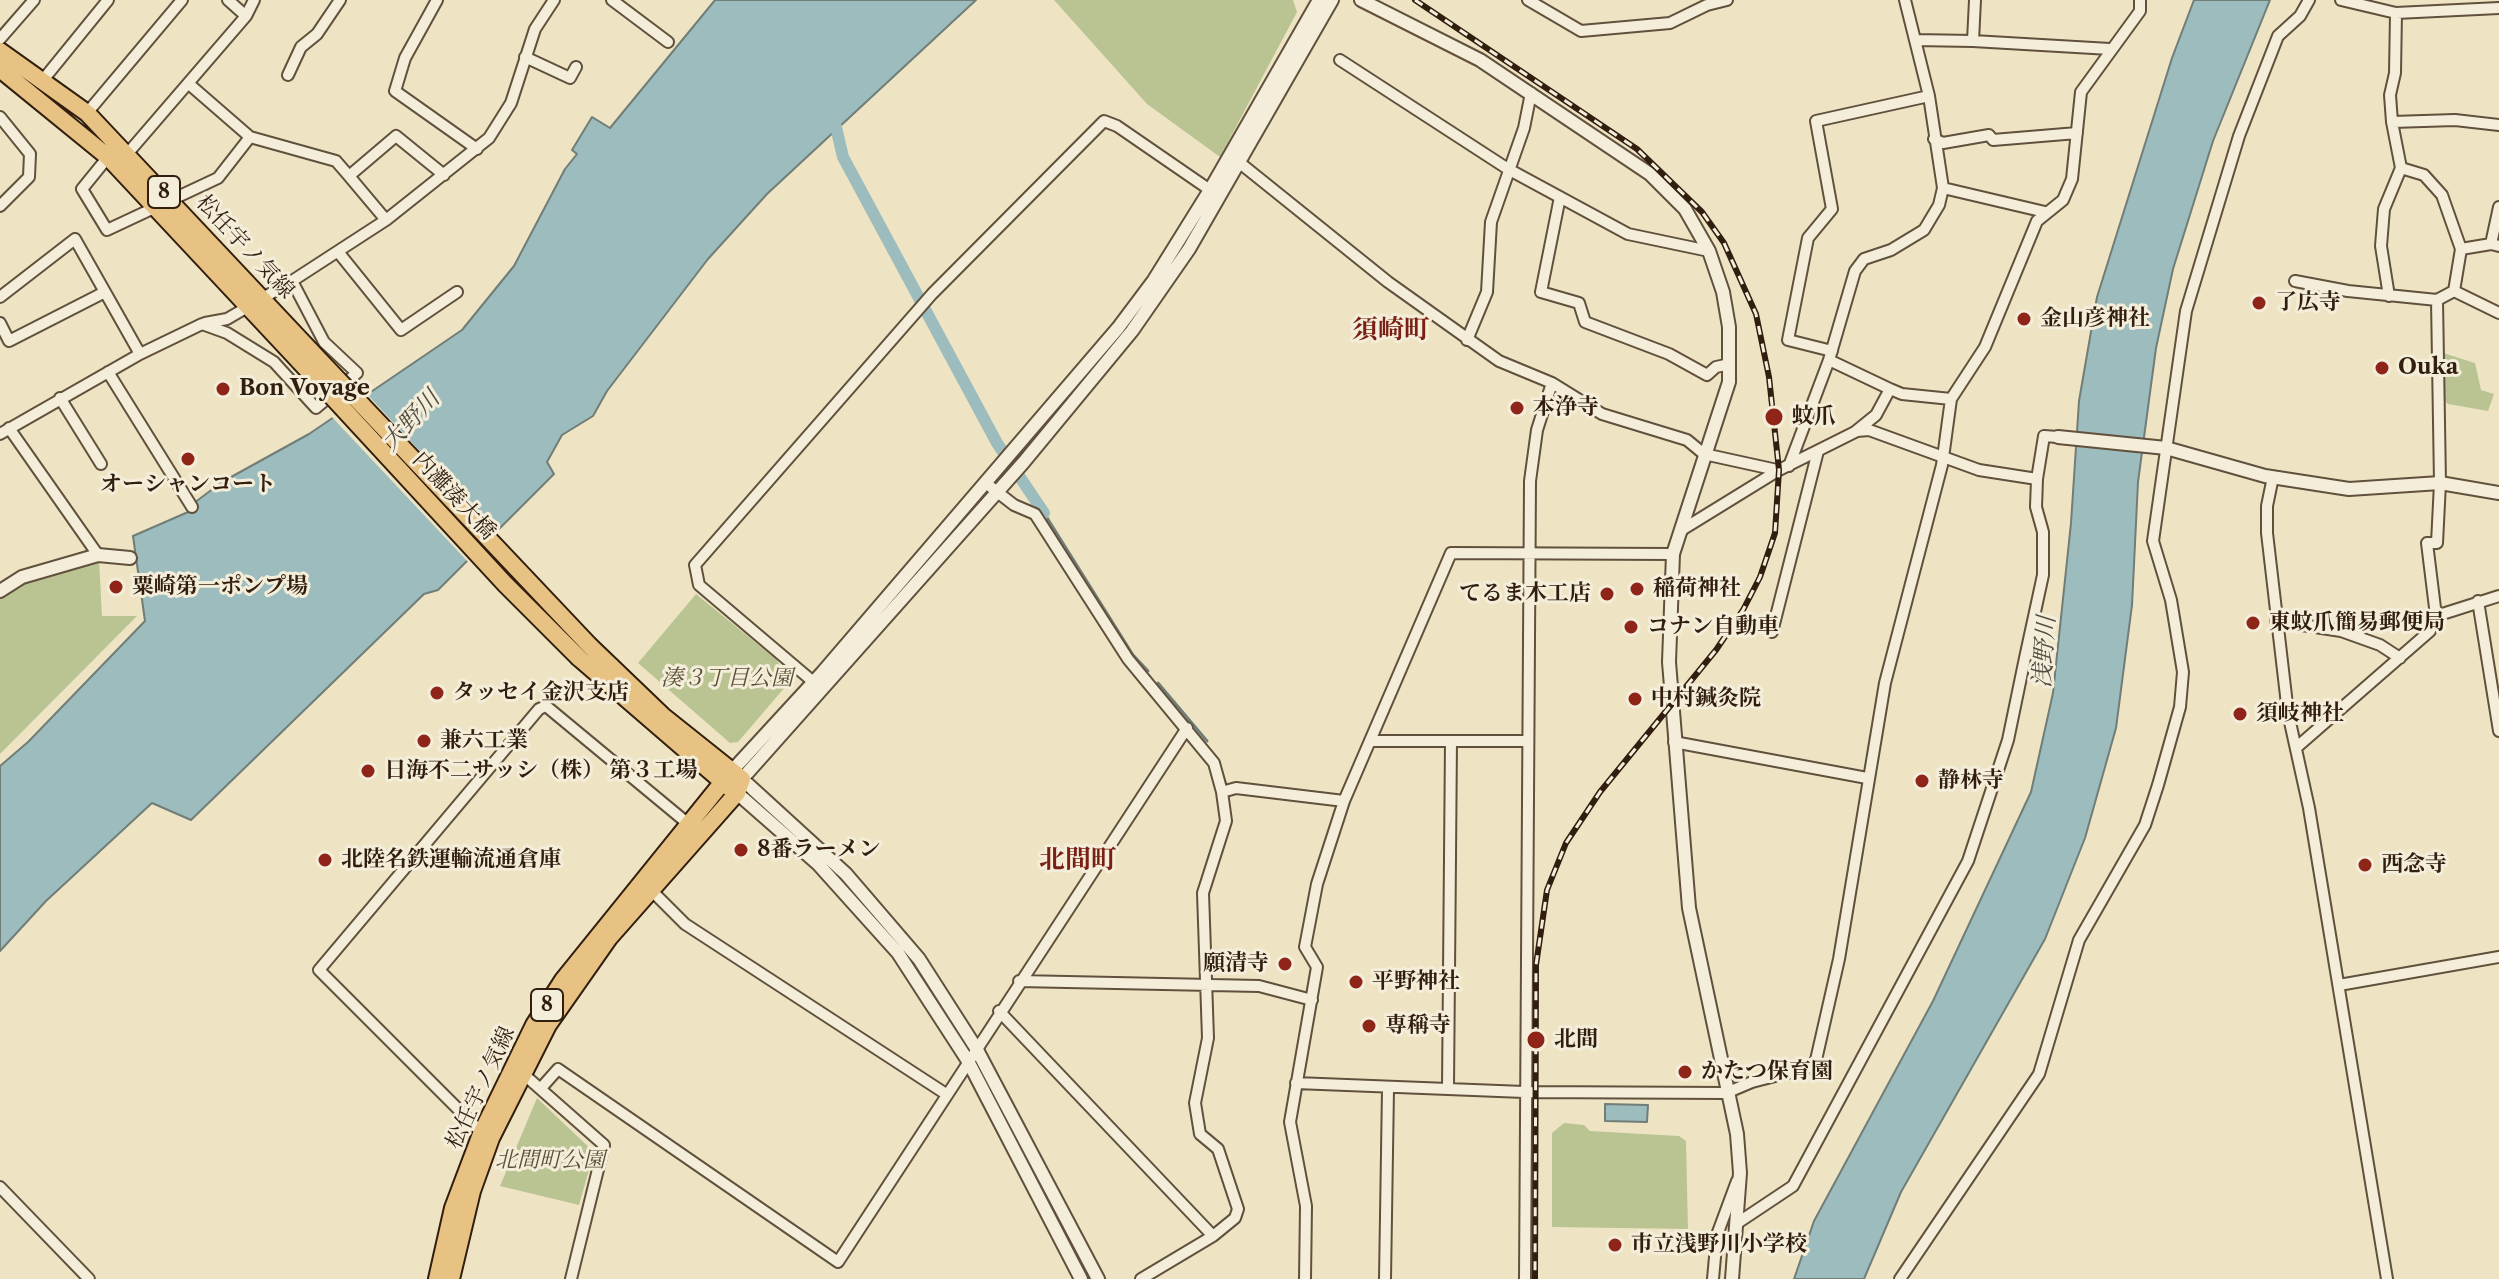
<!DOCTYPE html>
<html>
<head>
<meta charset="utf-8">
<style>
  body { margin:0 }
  canvas { display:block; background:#eee4c4 }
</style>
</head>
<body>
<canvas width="2499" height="1279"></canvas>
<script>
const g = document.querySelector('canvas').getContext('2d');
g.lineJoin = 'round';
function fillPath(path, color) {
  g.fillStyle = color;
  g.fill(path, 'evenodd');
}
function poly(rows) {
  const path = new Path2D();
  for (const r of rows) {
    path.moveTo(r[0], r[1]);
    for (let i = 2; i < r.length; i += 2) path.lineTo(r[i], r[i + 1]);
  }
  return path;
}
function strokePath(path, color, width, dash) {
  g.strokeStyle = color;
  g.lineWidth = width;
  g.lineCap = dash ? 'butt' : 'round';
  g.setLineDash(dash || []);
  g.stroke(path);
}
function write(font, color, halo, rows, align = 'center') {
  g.font = font + ' "Libre Caslon Text","Noto Serif JP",serif';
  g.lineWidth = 6;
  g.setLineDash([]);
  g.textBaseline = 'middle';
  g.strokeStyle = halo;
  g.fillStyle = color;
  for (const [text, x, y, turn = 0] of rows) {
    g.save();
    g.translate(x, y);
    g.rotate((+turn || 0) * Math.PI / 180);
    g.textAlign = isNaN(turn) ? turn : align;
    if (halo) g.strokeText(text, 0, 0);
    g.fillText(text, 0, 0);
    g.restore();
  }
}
fillPath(poly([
  [1054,0,1293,0,1297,12,1220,157,1147,104],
  [2440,352,2475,363,2481,390,2494,394,2488,411,2448,404,2442,399],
  [99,559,102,616,137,616,0,754,0,596,18,581],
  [696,594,776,659,785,673,786,686,738,742,730,743,638,663],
  [537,1098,594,1152,579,1205,500,1186],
  [1564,1123,1584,1125,1590,1131,1679,1136,1686,1141,1688,1229,1552,1227,1552,1133]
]), '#bac493');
const water = poly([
  [715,0,976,0,767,194,708,259,607,391,593,416,562,435,547,462,554,474,438,590,424,594,191,820,152,803,46,901,0,951,0,766,28,742,145,621,133,536,195,509,194,503,222,482,309,434,462,330,514,266,565,169,577,154,572,150,592,117,610,128,715,0],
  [2194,0,2270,0,2213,141,2173,269,2156,348,2138,482,2132,605,2116,728,2085,838,2045,939,1901,1192,1864,1279,1794,1279,1814,1221,1933,1001,2031,792,2053,693,2071,523,2079,401,2097,297,2172,58,2194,0],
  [1605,1104,1648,1105,1647,1122,1605,1121,1605,1104]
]);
fillPath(water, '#9cbcbd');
strokePath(water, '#717d77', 2);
fillPath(poly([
  [365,392,498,535,469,563,330,415]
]), '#eee4c4');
strokePath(poly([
  [1044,513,1133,655,1148,671],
  [1158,683,1207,741],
  [1222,773,1227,788]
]), '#717d77', 3);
strokePath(poly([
  [836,127,843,157,997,443,1044,513]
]), '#9cbcbd', 12);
const minor = poly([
  [228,0,246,16,128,153,108,157,82,189,107,230,218,178,250,137],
  [437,0,405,58,395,91,477,149],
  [612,0,668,42],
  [1528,0,1581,31,1670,23,1707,5,1727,0],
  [2341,0,2396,13,2499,8],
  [2396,13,2395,73,2390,95,2392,122,2455,120,2499,125],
  [246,16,254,0],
  [0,39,34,0],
  [1915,40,1973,41,1975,0],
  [1973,41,2110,49],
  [525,57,570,78,576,67],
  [1340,60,1508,169,1628,234,1709,251],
  [288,75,301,47,317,34,340,0],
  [43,80,108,0],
  [189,84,250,137,336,161,349,176,396,136,444,175],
  [87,113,182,0],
  [0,117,30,154,29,177,0,206],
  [2392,122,2401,168,2424,175,2442,195,2461,249,2454,291],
  [1934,139,1943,143,1989,135,1993,140,2077,133],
  [1235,159,1388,282,1499,361,1552,383,1602,414,1687,440,1704,454,1777,470],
  [349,176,386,220],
  [1943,188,2045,212],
  [1560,197,1541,292,1579,303,1585,322,1669,354,1707,375,1716,367,1730,364],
  [2491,244,2499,207],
  [2461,249,2491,244,2499,246],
  [339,253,401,330,457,292],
  [2295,281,2348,291,2437,300,2454,291],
  [2454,291,2499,313],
  [2389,296,2381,246,2384,209,2401,168],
  [0,297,75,239,105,292],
  [0,323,9,341,105,292,140,354],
  [205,323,227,319,292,281],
  [1467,340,1487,292,1491,222,1524,128,1531,93],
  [1832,351,1788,340,1808,238,1832,209,1816,121,1929,96],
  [108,372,192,507],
  [1890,389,1902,394,1951,399],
  [60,398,101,464],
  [9,428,98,555],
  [1857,431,1869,430,1979,470,2037,479],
  [0,434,140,354,202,324,227,333,274,362,316,408,357,373,324,342,292,281,386,220,489,138,511,103,535,29,554,0],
  [1789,466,1829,360],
  [2273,477,2267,506,2267,533,2288,713,2309,808,2387,1279],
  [987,484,1014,505,1035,514,1128,659,1214,763,1222,792,1226,821,1203,893,1208,1038,1195,1103,1200,1134,1218,1149,1238,1209,1235,1218,1213,1236,1141,1279],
  [1680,531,1779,470,1855,432,1876,415,1890,389,1829,360,1855,271,1864,259,1891,250,1924,230,1939,205,1943,188,1929,96,1905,0],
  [2478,601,2499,731],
  [2436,616,2499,596],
  [2276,621,2341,631,2380,645,2400,658],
  [1772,632,1818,451],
  [817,685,699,585,695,565,932,294,1104,121,1117,126,1210,190],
  [1372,741,1528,741],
  [1674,742,1867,778],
  [2297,747,2430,631,2436,616,2427,543,2437,543,2440,483,2437,300],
  [1222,792,1236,788,1344,801],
  [649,888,685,924,946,1094],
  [1019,981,1259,986,1312,1000],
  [2339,985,2499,957],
  [999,1011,1213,1236],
  [520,1071,604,1145,571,1279],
  [1296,1083,1524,1092,1726,1093,1752,1082,1810,1067,1816,1060,1839,959,1885,683,1942,465,1951,399,1985,347,2037,221,2063,200,2072,179,2081,92,2140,11,2140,0],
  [542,1087,558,1069,838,1262,1187,728],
  [1448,1088,1451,741],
  [484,1135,319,970,539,709,546,706,692,827],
  [0,1187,89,1279],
  [1736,1224,1793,1186,1968,861,2008,740,2025,658,2043,575,2043,532,2036,507,2037,479,2044,436,2058,437],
  [1305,1279,1306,1206,1290,1122,1317,967,1305,947,1317,884,1344,801,1451,553,1673,554],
  [1385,1279,1388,1089],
  [1525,1279,1530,481,1537,430,1552,383],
  [1713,1279,1717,1235,1737,1181],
  [1900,1279,2039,1074,2079,940,2145,825,2158,785,2180,707,2183,672,2171,600,2153,541,2186,311,2239,136,2278,36,2300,16,2309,0]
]);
const tertiary = poly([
  [1361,0,1480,60,1650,174,1685,209,1709,251,1723,292,1729,327,1729,382,1673,554,1669,662,1689,908,1737,1134,1740,1173,1732,1279],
  [2058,437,2166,448,2265,476,2349,489,2440,483,2499,493],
  [0,591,22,577,98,555,130,558],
  [730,773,822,673,1118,328,1154,280,1210,190,1319,0],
  [737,793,818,864,898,953,968,1061,1081,1279],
  [1098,1279,976,1048,919,959,846,874,742,779,1023,463,1132,331,1189,249,1332,0]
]);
const primary = poly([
  [0,51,87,113,311,351],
  [0,69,108,157,300,362],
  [579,658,732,790],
  [437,1279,453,1208,481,1134,534,1025,563,980,730,773],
  [451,1279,472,1191,491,1138,548,1025,609,938,737,793,742,779,663,716,590,646]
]);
strokePath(minor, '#60503c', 14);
strokePath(tertiary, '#60503c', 16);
strokePath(primary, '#311e0e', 20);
strokePath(minor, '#f4edd9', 10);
strokePath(tertiary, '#f4edd9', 12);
strokePath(primary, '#e7c282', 16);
const rail = poly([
  [1415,0,1637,149,1702,212,1724,243,1756,314,1769,377,1779,470,1775,533,1760,577,1743,610,1716,650,1600,792,1566,843,1547,890,1536,965,1535,1279]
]);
strokePath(rail, '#311e0e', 6);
strokePath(rail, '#f4edd9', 3, [9]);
const primaryBridge = poly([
  [311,351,590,646],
  [300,362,505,584,579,658]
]);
strokePath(primaryBridge, '#311e0e', 20, []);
strokePath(primaryBridge, '#e7c282', 16);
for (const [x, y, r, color] of [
  [2259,303,8,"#8f2418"],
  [2024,319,8,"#8f2418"],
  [2382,368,8,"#8f2418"],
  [223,389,8,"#8f2418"],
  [1517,408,8,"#8f2418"],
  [1774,417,10,"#8f2418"],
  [188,459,8,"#8f2418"],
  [116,587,8,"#8f2418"],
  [1637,589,8,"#8f2418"],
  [1607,594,8,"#8f2418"],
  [2253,623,8,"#8f2418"],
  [1631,627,8,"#8f2418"],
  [437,693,8,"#8f2418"],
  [1635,699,8,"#8f2418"],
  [2240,714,8,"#8f2418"],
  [424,741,8,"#8f2418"],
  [368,771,8,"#8f2418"],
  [1922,781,8,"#8f2418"],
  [741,850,8,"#8f2418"],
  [325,860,8,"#8f2418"],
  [2365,865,8,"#8f2418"],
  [1285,964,8,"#8f2418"],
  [1356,982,8,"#8f2418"],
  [1369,1026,8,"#8f2418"],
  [1536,1040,10,"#8f2418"],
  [1685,1072,8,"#8f2418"],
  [1615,1245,8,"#8f2418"]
]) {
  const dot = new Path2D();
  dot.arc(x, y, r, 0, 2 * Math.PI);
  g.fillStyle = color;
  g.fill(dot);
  strokePath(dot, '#f4edd9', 3);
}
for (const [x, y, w] of [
  [164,192,32],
  [547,1005,32]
]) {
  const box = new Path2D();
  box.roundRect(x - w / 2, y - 16, w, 32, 6);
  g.fillStyle = '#f4edd9';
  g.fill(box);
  strokePath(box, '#311e0e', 2);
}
write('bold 20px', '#311e0e', null, [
  ["8",164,192],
  ["8",547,1005]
]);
write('22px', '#311e0e', '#f4edd9', [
  ["松任宇ノ気線",245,247,47],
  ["内灘湊大橋",454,496,47],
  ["松任宇ノ気線",481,1088,-65]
]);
write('bold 22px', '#311e0e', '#f4edd9', [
  ["了広寺",2275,303],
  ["金山彦神社",2040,319],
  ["Ouka",2398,368],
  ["Bon Voyage",239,389],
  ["本浄寺",1533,408],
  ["蚊爪",1792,417],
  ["オーシャンコート",188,485,"center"],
  ["粟崎第一ポンプ場",132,587],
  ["稲荷神社",1653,589],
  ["てるま木工店",1591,594,"right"],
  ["東蚊爪簡易郵便局",2269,623],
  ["コナン自動車",1647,627],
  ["タッセイ金沢支店",453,693],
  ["中村鍼灸院",1651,699],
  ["須岐神社",2256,714],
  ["兼六工業",440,741],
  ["日海不二サッシ（株） 第３工場",384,771],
  ["静林寺",1938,781],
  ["8番ラーメン",757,850],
  ["北陸名鉄運輸流通倉庫",341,860],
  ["西念寺",2381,865],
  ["願清寺",1269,964,"right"],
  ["平野神社",1372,982],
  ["専稱寺",1385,1026],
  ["北間",1554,1040],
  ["かたつ保育園",1701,1072],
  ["市立浅野川小学校",1631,1245]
], 'left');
write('italic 22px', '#5a5036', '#f4edd9', [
  ["湊３丁目公園",727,679],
  ["北間町公園",550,1161]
]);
write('italic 24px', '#514d43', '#f4edd9', [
  ["大野川",411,421,-47],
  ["浅野川",2045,652,-86]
]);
write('bold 26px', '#7a1f14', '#f4edd9', [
  ["須崎町",1391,330],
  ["北間町",1078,860]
]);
</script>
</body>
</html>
